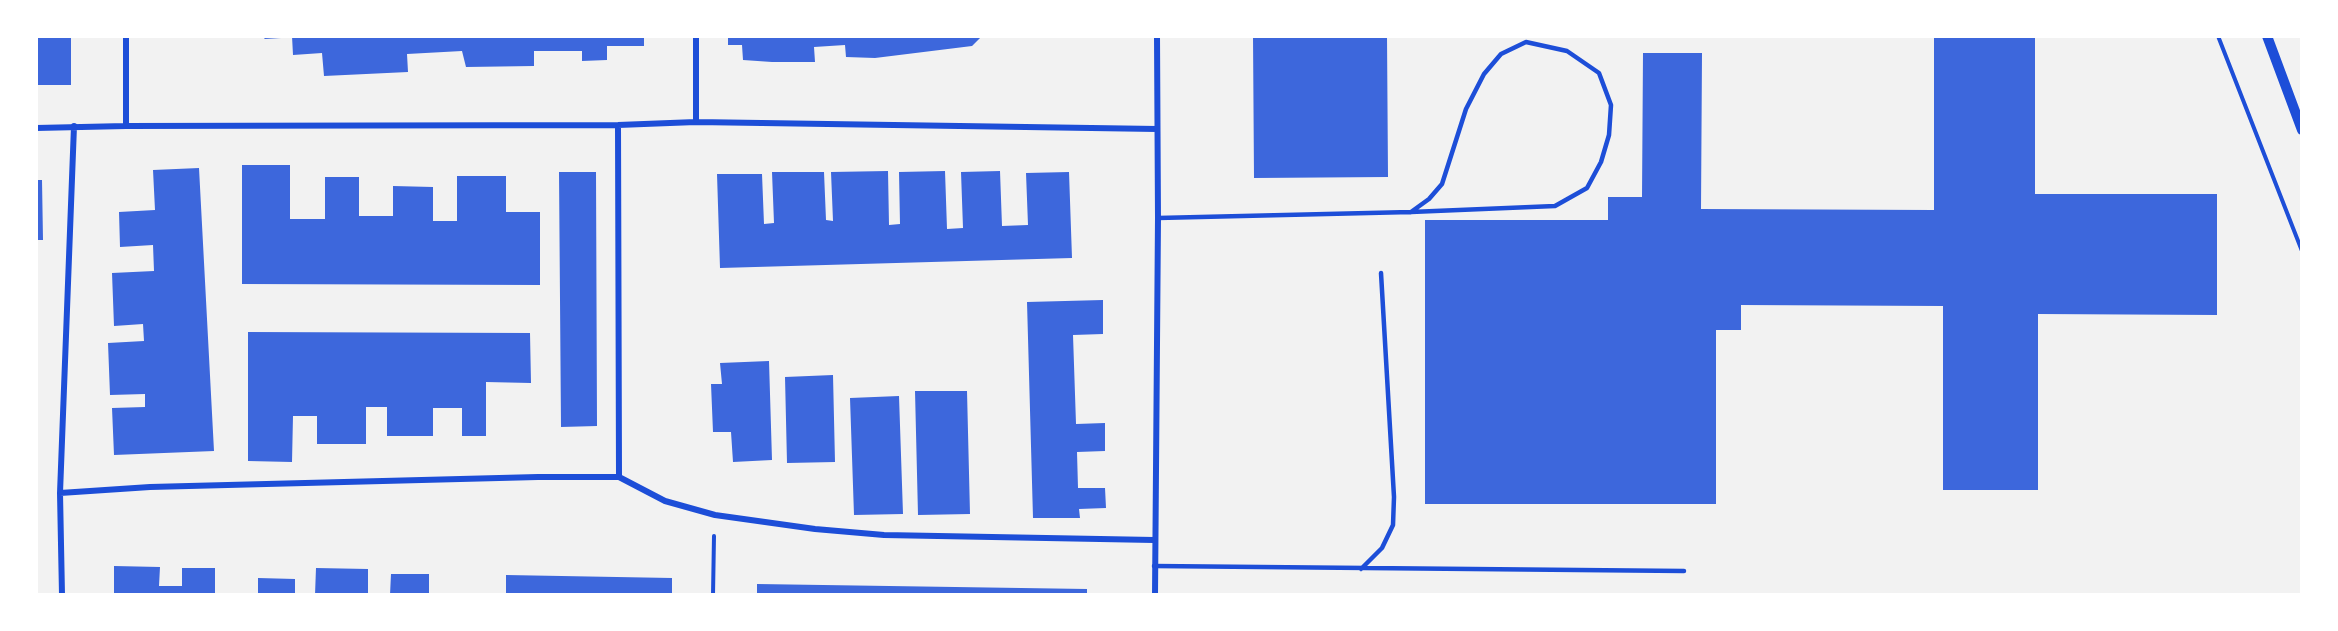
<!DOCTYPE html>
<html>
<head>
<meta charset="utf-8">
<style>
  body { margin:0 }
  #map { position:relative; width:2338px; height:631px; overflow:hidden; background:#f2f2f2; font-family:"PT Sans",sans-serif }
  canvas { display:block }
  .frame { position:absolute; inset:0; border:38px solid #fff; pointer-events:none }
</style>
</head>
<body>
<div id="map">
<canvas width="2338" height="631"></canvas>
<div class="frame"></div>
</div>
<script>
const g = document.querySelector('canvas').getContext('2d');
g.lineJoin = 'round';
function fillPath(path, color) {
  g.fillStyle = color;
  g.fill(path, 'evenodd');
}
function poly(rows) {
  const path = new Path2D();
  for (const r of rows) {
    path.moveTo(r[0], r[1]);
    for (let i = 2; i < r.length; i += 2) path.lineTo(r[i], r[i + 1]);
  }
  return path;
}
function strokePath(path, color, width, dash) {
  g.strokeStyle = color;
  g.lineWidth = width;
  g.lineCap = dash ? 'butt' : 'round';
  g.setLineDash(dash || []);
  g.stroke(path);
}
fillPath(poly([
  [36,36,71,36,71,85,36,85],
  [262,36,281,36,281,38,265,39],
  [292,36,644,36,644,46,607,46,607,60,582,61,582,51,534,51,534,66,466,67,462,51,407,54,408,72,324,76,322,53,293,55],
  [728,36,982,36,972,46,875,58,846,57,845,45,814,47,815,62,772,62,743,60,742,45,728,45],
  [1253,36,1387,36,1388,177,1254,178],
  [1934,36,2035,36,2035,194,2217,194,2217,315,2038,314,2038,490,1943,490,1943,306,1741,305,1741,330,1716,330,1716,504,1425,504,1425,220,1608,220,1608,197,1642,197,1643,53,1702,53,1701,209,1934,210],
  [242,165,290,165,290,219,325,219,325,177,359,177,359,216,393,216,393,186,433,187,433,221,457,221,457,176,506,176,506,212,540,212,540,285,242,284],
  [199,168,214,451,114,455,112,408,145,407,145,394,110,395,108,343,144,341,143,324,114,326,112,273,154,271,153,245,120,247,119,212,155,210,153,170],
  [888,171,889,225,900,224,899,172,945,171,947,229,963,228,961,172,1000,171,1002,226,1028,225,1026,173,1069,172,1072,258,720,268,717,174,762,174,764,224,774,223,772,172,824,172,826,220,833,221,831,172],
  [559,172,596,172,597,426,561,427],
  [36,180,42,180,43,240,36,240],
  [1103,300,1103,334,1073,335,1076,424,1105,423,1105,451,1077,452,1078,488,1105,488,1106,508,1079,509,1080,518,1033,518,1027,302],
  [248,332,530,333,531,383,486,382,486,436,462,436,462,408,433,408,433,436,387,436,387,407,366,407,366,444,317,444,317,416,293,416,292,462,248,461],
  [769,361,772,460,733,462,731,432,713,432,711,384,722,384,720,363],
  [833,375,835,462,787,463,785,377],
  [915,391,967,391,970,514,918,515],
  [899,396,903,514,854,515,850,398],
  [114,566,160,567,159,586,182,586,182,568,215,568,215,595,114,595],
  [316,568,368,569,368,595,315,595],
  [391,574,429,574,429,595,390,595],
  [506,575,672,578,672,595,506,595],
  [258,578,295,579,295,595,258,595],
  [757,584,1087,589,1087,595,757,595]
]), '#3d67dc');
strokePath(poly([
  [2218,36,2302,251],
  [713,595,714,536]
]), '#1d4ed8', 4);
strokePath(poly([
  [1158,218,1411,212,1555,206,1587,188,1601,162,1609,135,1611,105,1599,73,1567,51,1526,42,1501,54,1484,74,1466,109,1442,184,1429,199,1411,212],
  [1154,566,1684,571],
  [1361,569,1382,548,1393,525,1394,497,1381,273]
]), '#1d4ed8', 4.5);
strokePath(poly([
  [696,36,696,122],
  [618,125,619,477],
  [126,126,126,36],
  [36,128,126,126,618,125,696,122,1157,129],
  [60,493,150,487,538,477,619,477,665,501,715,515,815,529,884,535,1154,540],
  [62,595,60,493,74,126],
  [1155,595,1158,218,1157,36]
]), '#1d4ed8', 6);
strokePath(poly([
  [2267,36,2302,130]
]), '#1d4ed8', 10);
</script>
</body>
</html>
